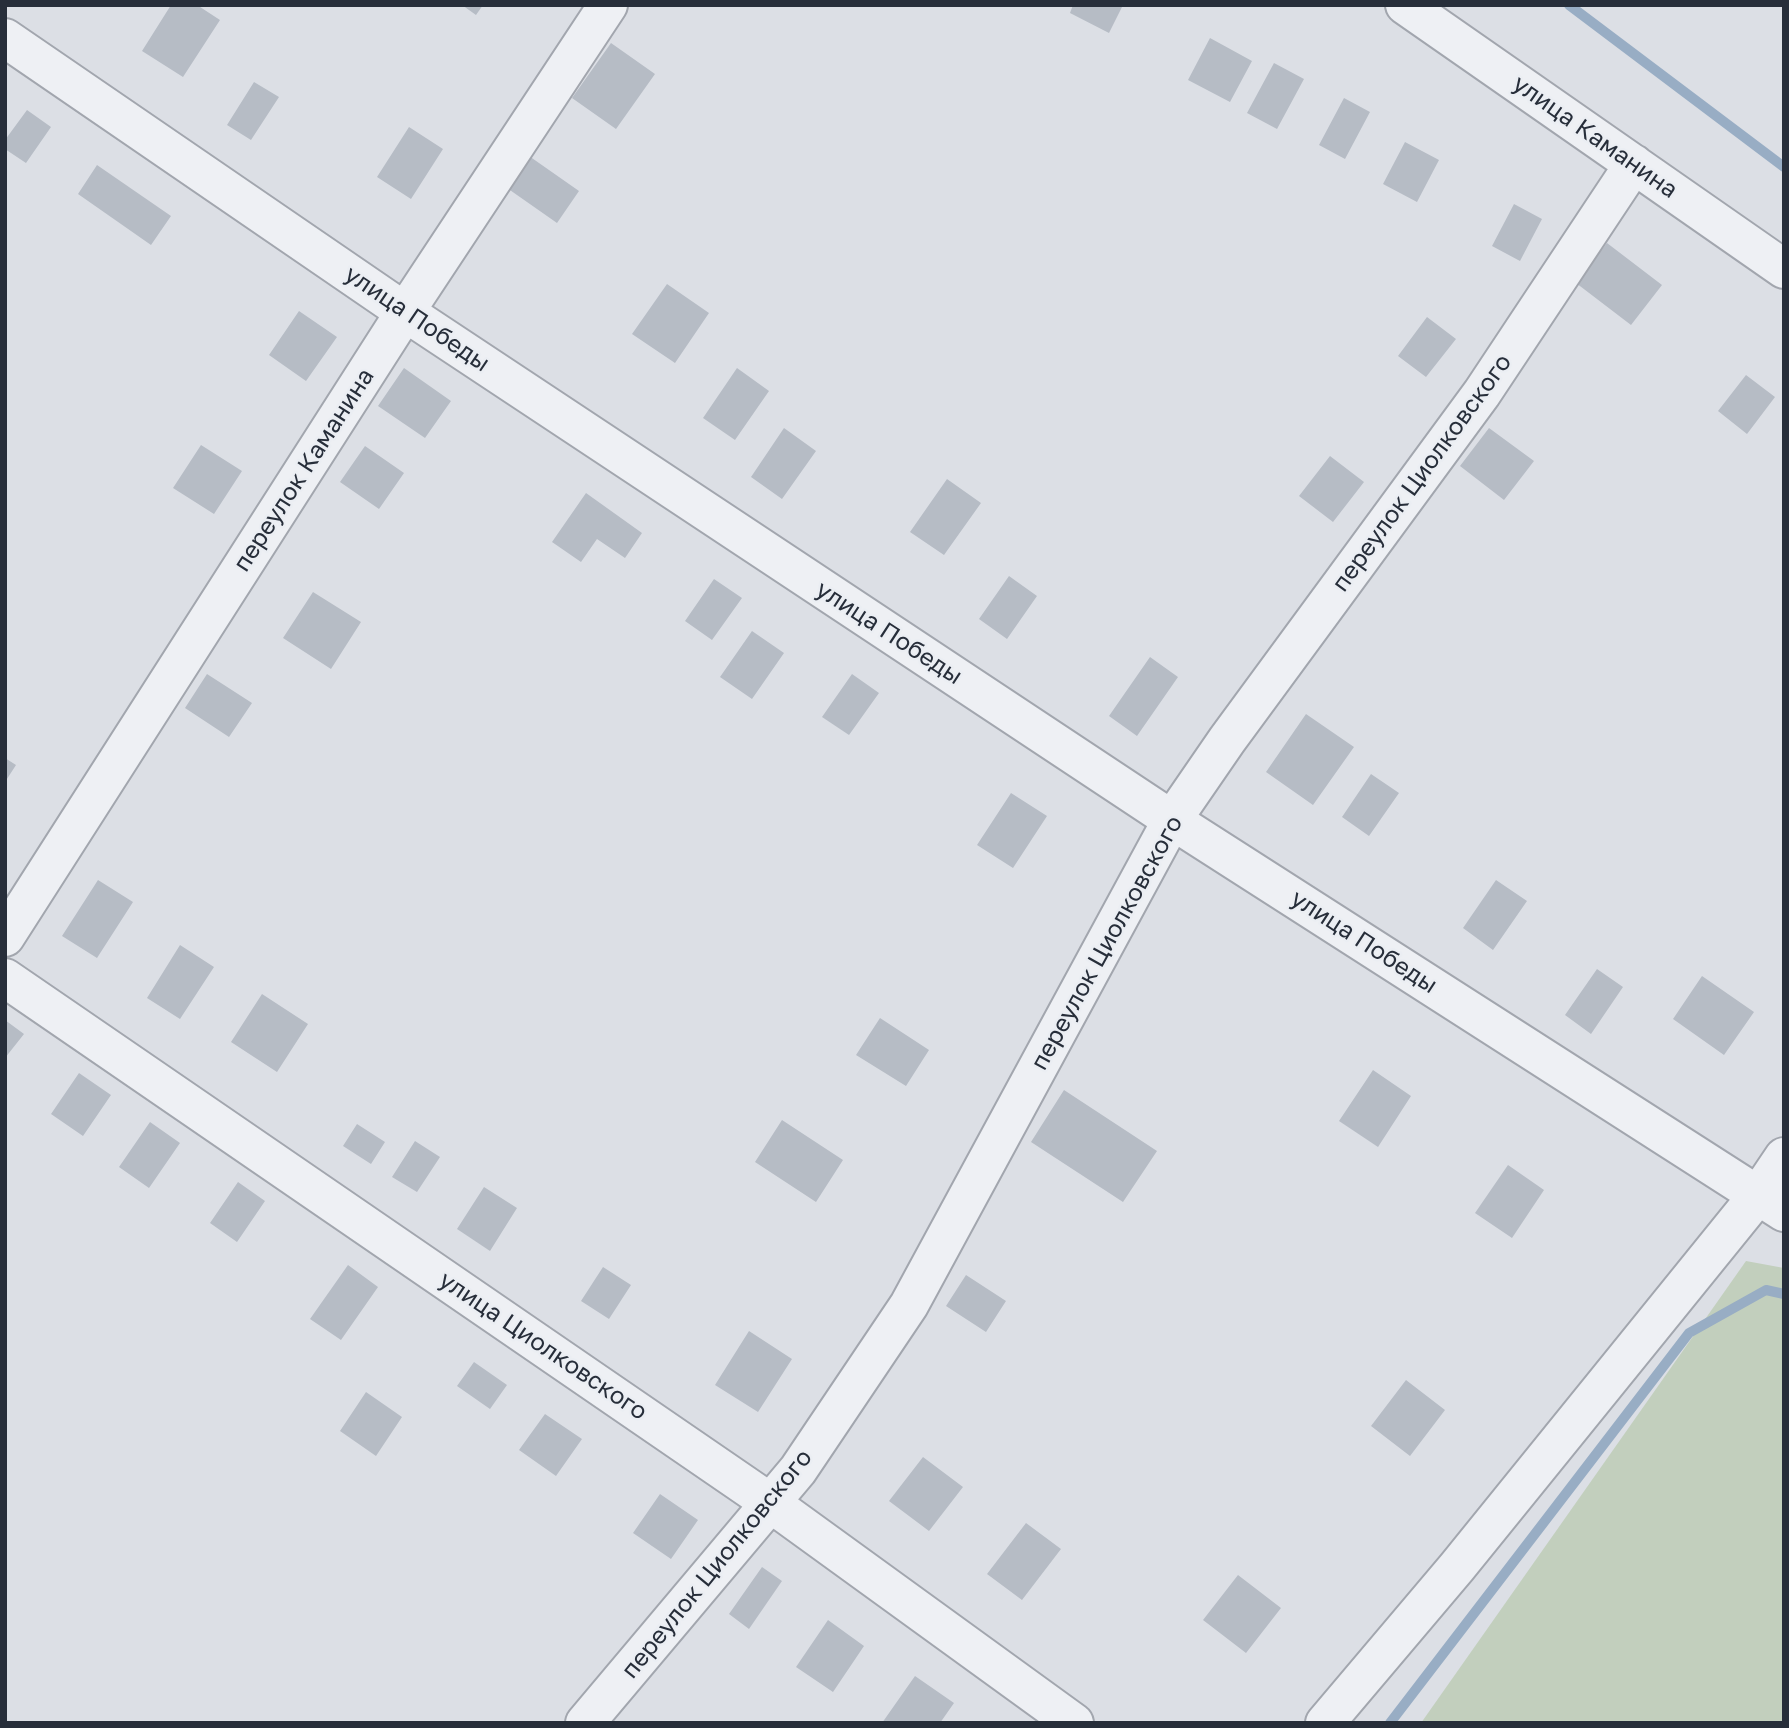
<!DOCTYPE html>
<html>
<head>
<meta charset="utf-8">
<style>
  body { margin:0 }
  #map { position:relative; width:1789px; height:1728px; overflow:hidden; background:#dcdfe5; font-family:"Golos Text",sans-serif }
  canvas { display:block }
  .frame { position:absolute; inset:0; border:7px solid #272e3a; pointer-events:none }
</style>
</head>
<body>
<div id="map">
<canvas width="1789" height="1728"></canvas>
<div class="frame"></div>
</div>
<script>
const g = document.querySelector('canvas').getContext('2d');
g.lineJoin = 'round';
function fillPath(path, color) {
  g.fillStyle = color;
  g.fill(path, 'evenodd');
}
function poly(rows) {
  const path = new Path2D();
  for (const r of rows) {
    path.moveTo(r[0], r[1]);
    for (let i = 2; i < r.length; i += 2) path.lineTo(r[i], r[i + 1]);
  }
  return path;
}
function strokePath(path, color, width, dash) {
  g.strokeStyle = color;
  g.lineWidth = width;
  g.lineCap = dash ? 'butt' : 'round';
  g.setLineDash(dash || []);
  g.stroke(path);
}
function write(font, color, halo, rows, align = 'center') {
  g.font = font + ' "Golos Text",sans-serif';
  g.lineWidth = 5;
  g.setLineDash([]);
  g.textBaseline = 'middle';
  g.strokeStyle = halo;
  g.fillStyle = color;
  for (const [text, x, y, turn = 0] of rows) {
    g.save();
    g.translate(x, y);
    g.rotate((+turn || 0) * Math.PI / 180);
    g.textAlign = isNaN(turn) ? turn : align;
    if (halo) g.strokeText(text, 0, 0);
    g.fillText(text, 0, 0);
    g.restore();
  }
}
fillPath(poly([
  [1746,1261,1784,1268,1784,1723,1421,1723]
]), '#c2cfbd');
strokePath(poly([
  [1569,5,1784,167],
  [1390,1723,1689,1333,1766,1290,1784,1294]
]), '#98adc4', 10);
fillPath(poly([
  [171,5,197,5,220,20,183,77,142,51],
  [462,5,483,5,476,15],
  [1073,5,1123,5,1109,33,1070,13],
  [1210,38,1252,61,1230,102,1188,80],
  [611,43,655,74,616,129,572,98],
  [1274,63,1304,79,1277,129,1247,113],
  [254,82,279,97,251,140,227,125],
  [1344,98,1370,112,1345,159,1319,145],
  [27,110,51,127,26,163,5,149,5,140],
  [409,127,443,149,411,199,377,177],
  [1405,142,1439,160,1417,202,1383,184],
  [529,156,579,191,557,223,507,188],
  [97,165,171,216,151,245,78,194],
  [1514,204,1542,219,1520,261,1492,246],
  [1607,243,1662,285,1631,325,1576,283],
  [667,284,709,313,675,363,632,334],
  [299,311,337,337,306,381,269,355],
  [1427,317,1456,339,1426,377,1398,356],
  [404,368,451,401,425,438,378,406],
  [737,368,769,391,735,440,703,418],
  [1746,375,1775,397,1747,434,1718,411],
  [784,428,816,451,782,499,751,477],
  [1489,428,1534,461,1504,500,1460,466],
  [201,445,242,471,214,514,173,488],
  [365,446,404,473,379,509,340,482],
  [1330,456,1364,482,1333,522,1299,496],
  [947,479,981,503,944,555,910,532],
  [586,493,642,533,625,558,597,539,581,562,552,542],
  [1009,576,1037,596,1007,639,979,619],
  [714,579,742,598,712,640,685,621],
  [313,592,361,622,331,669,283,638],
  [752,631,784,653,752,699,720,677],
  [1150,657,1178,677,1137,736,1109,716],
  [207,674,252,703,229,737,185,708],
  [852,674,879,693,849,735,822,717],
  [1306,714,1354,747,1313,805,1266,772],
  [5,758,16,765,5,782],
  [1371,774,1399,793,1369,836,1342,817],
  [1011,793,1047,816,1013,868,977,845],
  [98,880,133,902,97,958,62,936],
  [1496,880,1527,901,1493,950,1463,928],
  [180,945,214,967,180,1019,147,998],
  [1597,969,1623,987,1591,1034,1565,1015],
  [1702,976,1754,1012,1724,1055,1673,1019],
  [262,994,308,1024,277,1072,231,1042],
  [880,1018,929,1050,906,1086,856,1055],
  [5,1020,24,1034,5,1058],
  [1373,1070,1411,1096,1378,1147,1339,1121],
  [79,1073,111,1095,83,1136,51,1114],
  [1064,1090,1157,1151,1123,1202,1031,1142],
  [782,1120,843,1160,816,1202,755,1162],
  [150,1122,180,1143,149,1188,119,1167],
  [357,1124,385,1142,371,1164,343,1146],
  [415,1141,440,1157,417,1192,392,1177],
  [1508,1165,1544,1190,1512,1238,1475,1213],
  [238,1182,265,1201,237,1242,210,1223],
  [484,1187,517,1208,490,1251,457,1229],
  [348,1265,378,1287,341,1340,310,1319],
  [603,1267,631,1285,609,1319,581,1301],
  [966,1275,1006,1301,986,1332,946,1306],
  [749,1331,792,1359,758,1412,715,1385],
  [474,1362,507,1385,490,1409,457,1386],
  [1406,1380,1445,1410,1410,1456,1371,1426],
  [366,1392,402,1417,376,1456,340,1431],
  [545,1414,582,1439,556,1476,519,1450],
  [923,1457,963,1487,929,1531,889,1501],
  [660,1494,698,1520,671,1559,633,1533],
  [1026,1523,1061,1549,1022,1600,987,1574],
  [762,1567,782,1581,749,1629,729,1614],
  [1238,1575,1281,1608,1246,1653,1203,1620],
  [828,1620,864,1646,833,1692,796,1667],
  [915,1676,954,1703,940,1723,882,1723]
]), '#b6bcc5');
const minor = poly([
  [1405,5,1784,269],
  [5,38,405,312,1172,820,1784,1212],
  [5,937,405,312,608,5],
  [5,978,772,1504,1074,1723],
  [585,1723,798,1470,909,1305,1172,820,1227,740,1482,393,1634,164],
  [1325,1723,1457,1567,1759,1194,1784,1157]
]);
strokePath(minor, '#a2a6ae', 42);
strokePath(minor, '#eef0f4', 38);
write('24px', '#272e3a', '#ebeef3', [
  ["улица Каманина",1595,137,35],
  ["улица Победы",417,319,34],
  ["переулок Каманина",304,470,-57],
  ["переулок Циолковского",1422,473,-54],
  ["улица Победы",889,633,33],
  ["улица Победы",1364,942,33],
  ["переулок Циолковского",1107,943,-61],
  ["улица Циолковского",543,1346,34],
  ["переулок Циолковского",717,1564,-51]
]);
</script>
</body>
</html>
